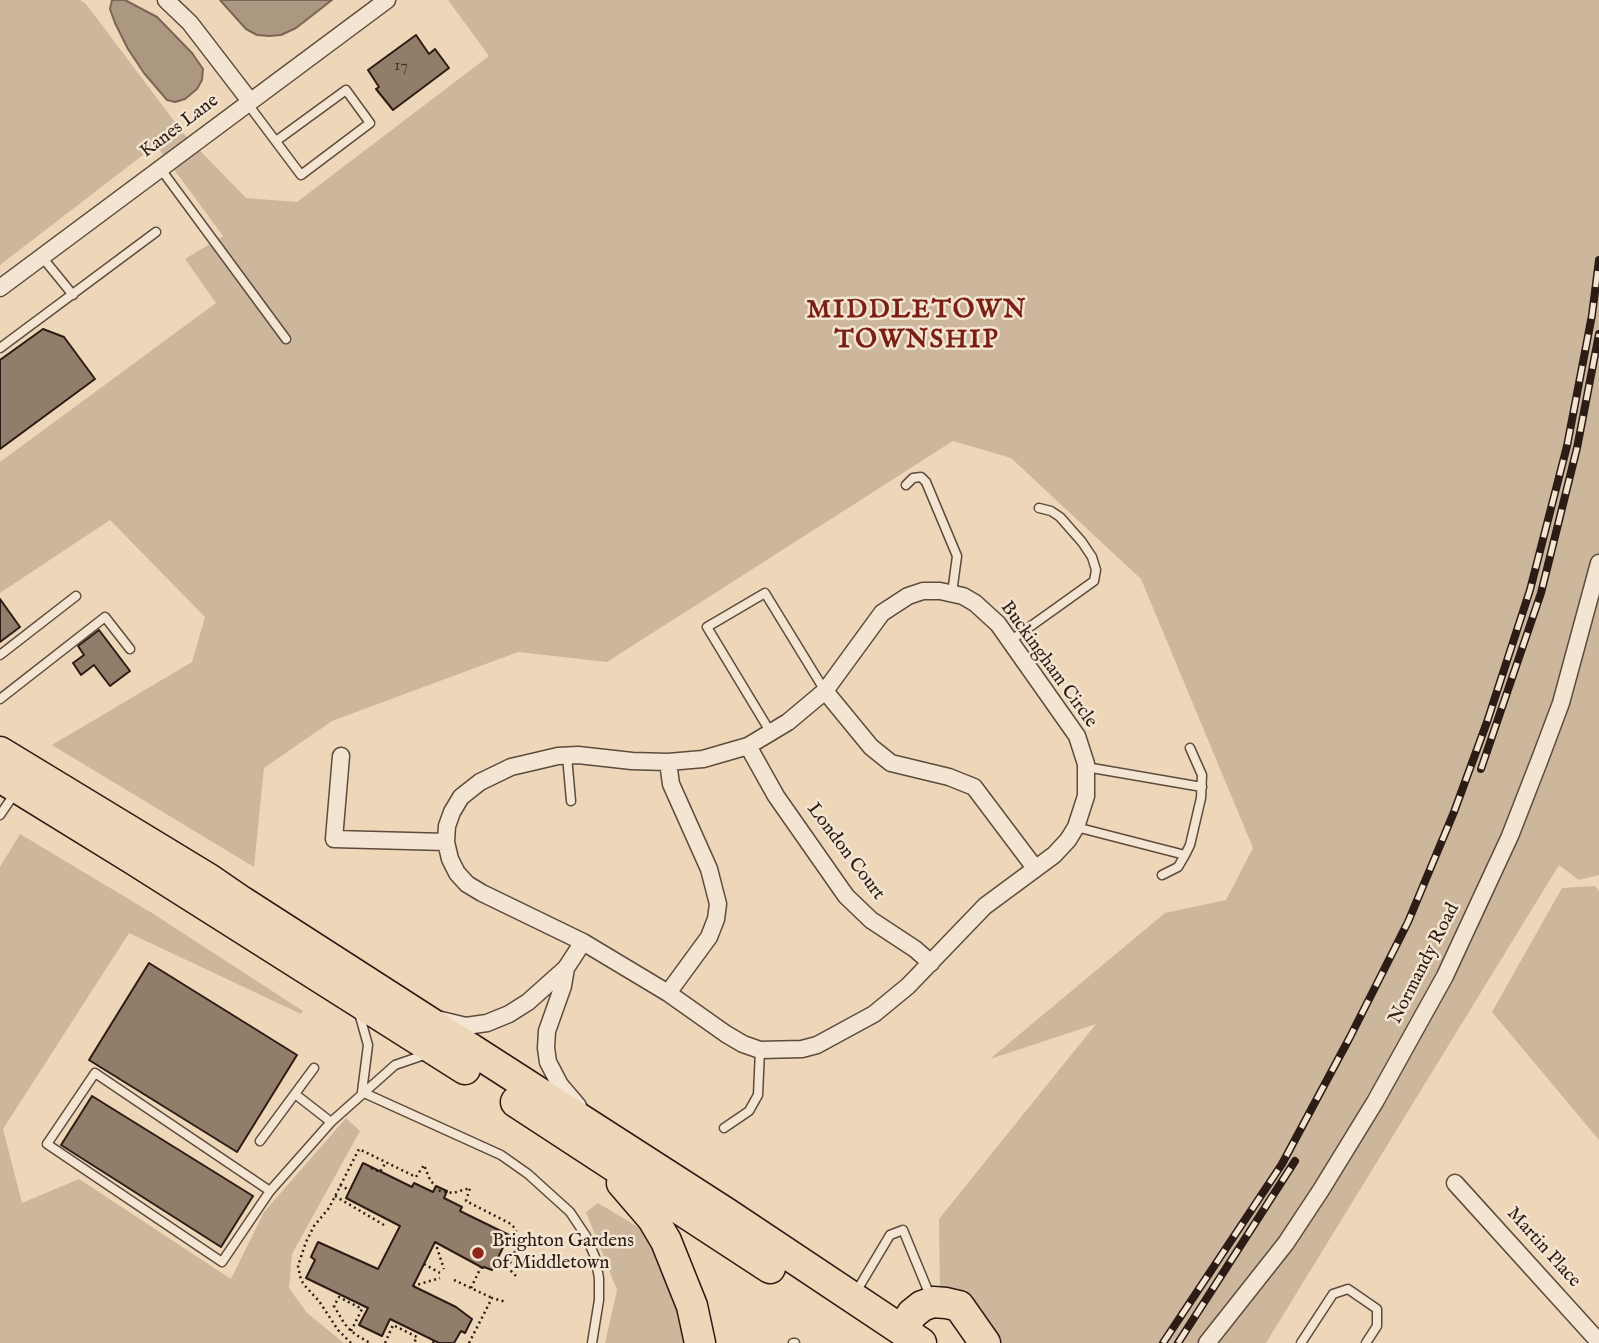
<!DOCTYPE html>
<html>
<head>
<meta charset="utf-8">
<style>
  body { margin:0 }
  canvas { display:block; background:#edd7b8 }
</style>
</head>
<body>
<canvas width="1599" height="1343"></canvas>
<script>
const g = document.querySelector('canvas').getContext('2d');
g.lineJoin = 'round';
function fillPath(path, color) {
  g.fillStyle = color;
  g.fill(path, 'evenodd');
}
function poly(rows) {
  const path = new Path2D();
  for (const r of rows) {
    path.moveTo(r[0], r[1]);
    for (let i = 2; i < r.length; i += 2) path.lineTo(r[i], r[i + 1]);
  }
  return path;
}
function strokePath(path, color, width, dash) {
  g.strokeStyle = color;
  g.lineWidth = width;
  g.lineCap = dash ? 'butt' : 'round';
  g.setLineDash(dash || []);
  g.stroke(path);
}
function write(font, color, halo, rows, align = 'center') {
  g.font = font + ' "IM FELL English",serif';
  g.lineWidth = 5;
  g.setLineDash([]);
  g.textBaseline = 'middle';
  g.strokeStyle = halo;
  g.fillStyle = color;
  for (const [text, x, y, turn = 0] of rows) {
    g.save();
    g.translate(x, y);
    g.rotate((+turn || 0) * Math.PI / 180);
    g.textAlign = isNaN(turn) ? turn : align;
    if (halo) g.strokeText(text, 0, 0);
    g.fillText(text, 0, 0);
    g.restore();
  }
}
fillPath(poly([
  [0,0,80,0,86,4,184,134,246,198,297,202,489,56,448,0,1599,0,1599,875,1579,880,1559,865,1266,1343,989,1343,940,1293,939,1219,1096,1024,990,1059,1165,913,1226,900,1253,848,1141,579,1011,458,953,441,607,662,518,652,332,721,264,768,254,867,52,745,192,662,205,617,110,520,0,593,0,462,216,303,185,259,223,236,156,145,0,265],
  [20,834,152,913,303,1011,301,1014,129,933,3,1129,22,1203,79,1179,231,1279,264,1212,346,1118,360,1131,292,1254,289,1288,307,1313,344,1343,0,1343,0,867],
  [1595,886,1599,891,1599,1140,1492,1012,1562,888],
  [598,1203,648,1233,691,1343,605,1343,617,1290,586,1212]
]), '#ccb79c');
const water = poly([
  [112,0,125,0,157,17,192,53,203,69,202,80,197,89,185,99,175,102,167,100,144,73,128,49,115,23,110,9,112,0],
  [220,0,332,0,296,28,281,35,269,36,257,35,246,29,220,0]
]);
fillPath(water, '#ac9781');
strokePath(water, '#796656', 2);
const building = poly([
  [416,35,429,54,435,49,449,68,393,110,376,89,379,87,368,70,416,35],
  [43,329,64,337,95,379,0,449,0,360,43,329],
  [0,599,20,627,0,642,0,599],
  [99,630,130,671,110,686,94,665,81,675,73,663,84,655,78,646,99,630],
  [149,963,297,1055,237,1152,89,1060,149,963],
  [92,1096,253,1196,221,1247,61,1145,92,1096],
  [363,1163,412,1187,414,1183,433,1192,436,1186,447,1191,444,1198,462,1207,460,1211,509,1235,492,1270,484,1267,483,1268,435,1242,413,1286,456,1307,472,1319,465,1333,461,1331,454,1343,439,1343,390,1319,382,1336,359,1325,368,1308,306,1278,315,1260,311,1257,318,1242,378,1269,400,1226,346,1198,363,1163]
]);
fillPath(building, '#917d6a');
strokePath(building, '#2d1c16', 2);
const lane = poly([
  [247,103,301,175,370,123,346,90,276,141],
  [160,168,286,339],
  [42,257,73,295],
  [0,348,156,232],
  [906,485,913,478,921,477,926,482,957,556,952,593],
  [1010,641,1094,581,1096,570,1092,557,1082,542,1060,517,1051,511,1039,508],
  [0,655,76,596],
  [0,699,105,617,130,649],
  [771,733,707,627,765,593,825,691],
  [567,756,571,801],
  [1086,767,1202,787],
  [0,815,15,793],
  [1076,827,1185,855,1190,845,1201,798,1202,775,1190,748],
  [1162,875,1178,867,1185,855],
  [359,1013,368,1045,362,1092],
  [362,1092,501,1155,528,1174,570,1212,586,1236,595,1257,599,1278,599,1300,592,1343],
  [295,1094,331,1122],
  [724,1128,749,1111,758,1095,760,1050],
  [260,1141,314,1068],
  [270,1191,95,1073,47,1144,222,1262,270,1191,331,1122,395,1065,427,1054],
  [856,1292,890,1235,903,1230,931,1298],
  [793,1343,795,1343],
  [1301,1343,1333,1294,1348,1289,1377,1309,1377,1326,1366,1343]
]);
const street = poly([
  [166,0,190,23,250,101],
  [0,288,387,0],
  [923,591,940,591,963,596,975,603,998,624,1077,736,1086,764,1086,796,1076,827,1068,840,1054,855,985,906,908,986,874,1014,817,1045,802,1049,760,1050,743,1044,726,1034,668,993,583,942,482,893,467,884,457,873,450,859,446,842,447,826,452,812,461,797,480,782,511,767,558,756,578,755,632,761,668,762,703,759,748,746,788,722,825,691,882,613,908,596,923,591],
  [825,691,871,747,891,763,949,777,974,787,1035,868],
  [748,746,776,796,846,896,871,920,915,949,931,963],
  [341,756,334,839,446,842],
  [566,968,563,986,547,1031,546,1048,548,1062,560,1085,578,1106],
  [668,993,709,937,716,919,718,904,709,869,671,784,668,762],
  [441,1020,466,1026,487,1023,509,1014,528,1002,566,968,583,942],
  [1455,1183,1599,1342],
  [1207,1343,1286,1243,1321,1190,1375,1102,1445,976,1510,836,1540,759,1561,703,1599,563]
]);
const highway = poly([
  [0,752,209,879,241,901,726,1213,921,1343],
  [0,777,133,859,465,1069],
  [516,1102,770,1268],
  [622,1183,653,1219,666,1241,692,1306,700,1343],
  [902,1330,912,1314,922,1306,933,1302,946,1303,959,1306,985,1343]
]);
strokePath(lane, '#5d4b3e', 11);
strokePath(street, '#5d4b3e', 19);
strokePath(highway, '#2d1c16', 33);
strokePath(poly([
  [371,1168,380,1172,386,1162],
  [340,1185,349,1190],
  [335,1196,384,1225],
  [435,1242,444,1269],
  [424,1264,440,1273],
  [454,1280,492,1298],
  [413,1286,440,1278],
  [471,1288,481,1267],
  [351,1331,362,1309,339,1297,334,1306,344,1323,351,1331,358,1336,370,1343],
  [351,1343,338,1330,319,1301,306,1287,301,1280,298,1266,306,1242,314,1226,329,1208,359,1149,416,1177,424,1165,430,1180,440,1191,453,1193,470,1188,466,1201,509,1223,515,1228,519,1242,508,1268,517,1277],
  [385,1343,393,1325,417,1337,414,1343],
  [433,1343,434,1340],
  [469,1343,492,1298,506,1302]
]), '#2d1c16', 2.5, [2, 3.5]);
strokePath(lane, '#f3e5d1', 8);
strokePath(street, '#f3e5d1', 16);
strokePath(highway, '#edd7b8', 30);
const rail = poly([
  [1481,769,1541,593,1577,448,1599,334],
  [1163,1343,1282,1164,1350,1037,1408,922,1454,812,1487,722,1530,590,1567,446,1592,315,1599,260],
  [1178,1343,1295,1161]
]);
strokePath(rail, '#2d1c16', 8);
strokePath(rail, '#f3e5d1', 5, [16]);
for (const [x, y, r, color] of [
  [478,1253,7,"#8f2418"]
]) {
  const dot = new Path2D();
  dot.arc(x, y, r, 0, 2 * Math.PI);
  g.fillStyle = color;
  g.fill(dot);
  strokePath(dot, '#f3e5d1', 2.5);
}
write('16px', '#46342b', null, [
  ["17",401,67]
]);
write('19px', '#2d1c16', '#f3e5d1', [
  ["Kanes Lane",180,127,-37],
  ["Buckingham Circle",1048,665,54],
  ["London Court",845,852,53],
  ["Normandy Road",1425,964,-63],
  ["Martin Place",1543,1248,48]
]);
write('19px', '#2d1c16', '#f3e5d1', [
  ["Brighton Gardens",492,1242],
  ["of Middletown",492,1264]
], 'left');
g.letterSpacing = '2px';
write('bold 26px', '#7a1f14', '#f3e5d1', [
  ["MIDDLETOWN",917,312],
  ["TOWNSHIP",917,342]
]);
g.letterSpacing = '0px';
</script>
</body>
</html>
